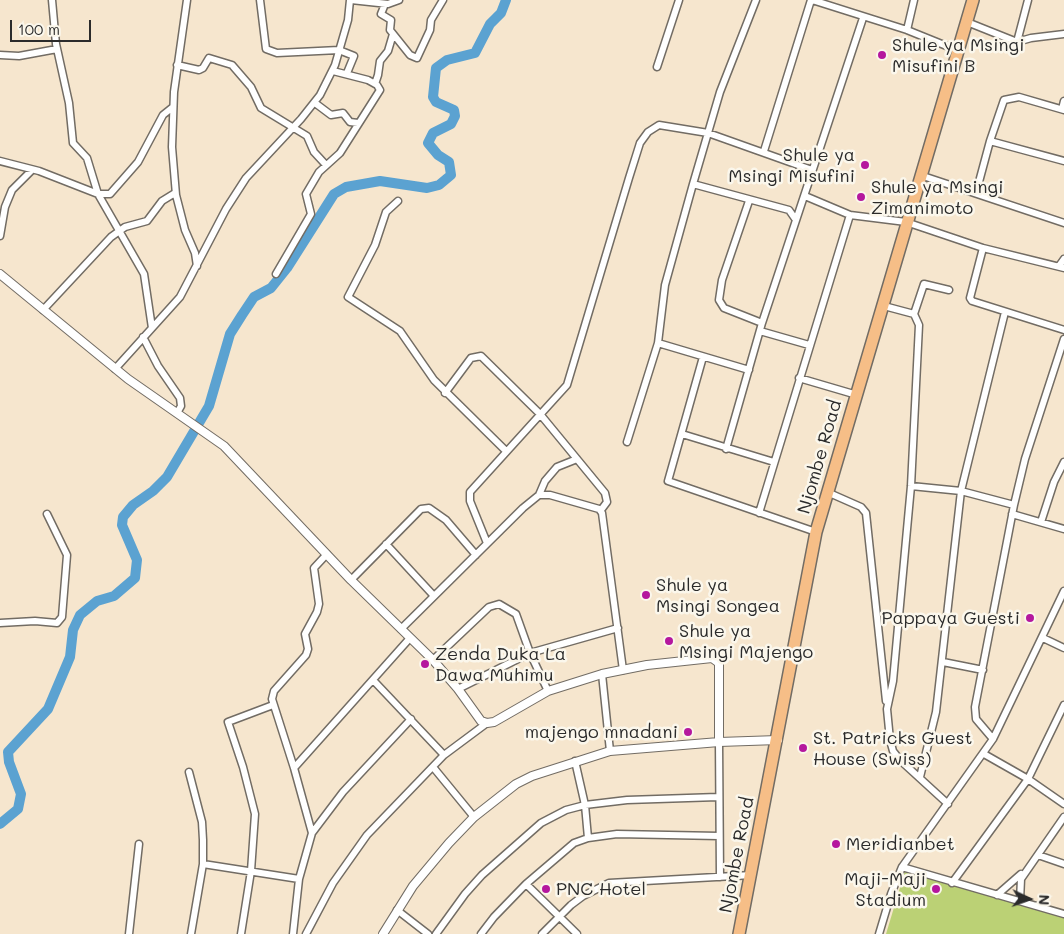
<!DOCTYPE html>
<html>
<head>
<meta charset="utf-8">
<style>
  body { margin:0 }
  #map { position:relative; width:1064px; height:934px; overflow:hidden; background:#f6e6ce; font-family:Mali,sans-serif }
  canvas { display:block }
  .north { position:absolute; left:1004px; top:874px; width:50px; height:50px; -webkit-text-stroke:4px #fbf7ec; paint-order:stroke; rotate:93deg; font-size:14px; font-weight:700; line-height:20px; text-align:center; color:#2b2b2b }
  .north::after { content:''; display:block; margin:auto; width:18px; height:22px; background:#2b2b2b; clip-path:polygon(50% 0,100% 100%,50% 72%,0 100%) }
  .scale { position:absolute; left:10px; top:20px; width:81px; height:22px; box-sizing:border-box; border:2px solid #2b2b2b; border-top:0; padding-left:6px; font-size:15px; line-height:18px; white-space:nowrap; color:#2b2b2b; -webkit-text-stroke:4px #fbf7ec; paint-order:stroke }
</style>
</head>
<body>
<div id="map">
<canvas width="1064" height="934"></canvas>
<div class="north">N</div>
<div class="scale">100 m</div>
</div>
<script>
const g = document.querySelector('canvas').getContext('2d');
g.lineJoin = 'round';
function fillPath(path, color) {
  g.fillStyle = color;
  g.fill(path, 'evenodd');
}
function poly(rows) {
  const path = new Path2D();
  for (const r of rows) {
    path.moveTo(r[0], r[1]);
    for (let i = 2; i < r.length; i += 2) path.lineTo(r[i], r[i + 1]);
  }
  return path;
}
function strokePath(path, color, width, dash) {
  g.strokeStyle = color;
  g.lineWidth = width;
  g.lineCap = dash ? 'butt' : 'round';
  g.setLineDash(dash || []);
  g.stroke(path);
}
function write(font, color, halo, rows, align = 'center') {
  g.font = font + ' Mali,sans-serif';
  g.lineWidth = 5;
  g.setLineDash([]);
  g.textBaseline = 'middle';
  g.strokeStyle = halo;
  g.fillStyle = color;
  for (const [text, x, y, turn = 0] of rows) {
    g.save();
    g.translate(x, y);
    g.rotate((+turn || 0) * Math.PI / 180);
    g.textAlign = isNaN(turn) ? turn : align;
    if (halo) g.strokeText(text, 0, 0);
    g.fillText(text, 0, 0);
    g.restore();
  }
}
fillPath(poly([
  [905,871,1064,913,1064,934,886,934]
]), '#bbd175');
strokePath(poly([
  [0,824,18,809,21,794,9,762,8,752,48,709,70,657,73,630,80,615,97,601,114,596,135,578,137,560,122,525,123,517,133,505,153,491,167,477,209,406,230,334,242,315,254,297,271,288,287,268,334,194,346,187,380,181,427,188,439,185,451,175,449,162,438,155,428,143,433,133,451,124,455,116,454,110,436,102,433,97,436,68,447,60,475,53,490,24,501,13,506,0]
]), '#5ba2d1', 10);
const minor = poly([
  [52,0,56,44,69,103,73,143,87,158,98,194,144,274,152,328],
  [187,0,174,92,172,147,176,195,185,230,195,253,197,266],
  [260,0,266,49,277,53,339,50,354,56,347,73],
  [351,0,388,4,399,0],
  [812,0,907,30,959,51],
  [385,4,381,14,391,20,390,30,410,55,417,58,430,30,431,20,443,0],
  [967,22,1017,42,1031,38,1064,34],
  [907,30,914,0],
  [1017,42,1028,0],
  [0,55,19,56,57,49],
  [177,65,199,70,203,68,209,58,232,65,251,87,261,108,307,136,314,152,326,165],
  [657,67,679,0],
  [375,84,378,75,380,61,388,51,393,34],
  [315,103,331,115,343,113,350,122,358,123],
  [1062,109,1064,101],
  [990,141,1064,161],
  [764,151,811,0],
  [0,161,39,171,98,194,110,194,138,162,163,115,173,107],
  [923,176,1064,223],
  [693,184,789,210,796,220],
  [976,193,990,141,1004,100,1019,97,1064,110],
  [805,196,850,215,906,222,983,248,1064,268],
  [398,201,386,212,375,245,348,297,400,331,434,380,506,451],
  [749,201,722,280,719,300,724,308,762,323],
  [0,236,5,207,12,190,32,170],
  [983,248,970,298,972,301,1064,330],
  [1059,266,1064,259],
  [276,274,311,214,306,194,319,172,340,153,380,90,377,85,368,80,333,71],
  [884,306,914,314,919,325,911,486,893,681,887,709,890,740,893,751,901,761,948,804],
  [43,310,111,237,125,227,147,221,162,201,175,193],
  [914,314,924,284,949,290],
  [760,331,809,345],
  [143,337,158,366,180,398,181,406,177,413],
  [658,343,749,370],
  [703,357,668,481,816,532],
  [115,369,180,297,226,209,246,178,301,119,320,95,335,65,348,20,350,0],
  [799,378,857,395],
  [445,393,471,358,481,356,540,414,605,493,607,502,601,510],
  [682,434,774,462],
  [627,442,658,343,665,285,693,184,720,92,756,0],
  [726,449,762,323,863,18],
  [911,486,961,491,1014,505],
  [827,492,861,507,866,513,886,701],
  [539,495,545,481,557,467,577,459],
  [759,513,850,215],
  [1012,514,1064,529],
  [1041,522,1054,482,1064,462],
  [487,543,470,501,470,492,567,385,629,178,640,143,648,132,659,125,708,133,812,170],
  [386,544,434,596],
  [351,580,421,509,429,508,446,520,476,555],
  [0,623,35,621,57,623,62,617,67,555,47,514],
  [401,629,523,508,539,495,550,495,599,509,602,513,623,670],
  [1043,638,1064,648],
  [433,660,489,607,499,604,516,614,530,653,548,691],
  [943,662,983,670],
  [602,674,610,751],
  [373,680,444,755],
  [458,689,530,653,618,628],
  [993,739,976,719,975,707,1014,505,1025,459,1064,339],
  [719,742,720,877],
  [984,754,1028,779,1064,804],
  [575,761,585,805,588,838],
  [433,767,474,817],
  [294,768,410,638],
  [189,772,202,822,203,840,203,864,191,934],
  [920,777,936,712,961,491,1005,312],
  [312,833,294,768,272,699,274,691,306,655,308,649,305,634,317,612,319,604,314,568,327,554],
  [1038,855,1064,864],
  [203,864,299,879],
  [902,867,1064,914],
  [952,883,1028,779,1064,705],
  [526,884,577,934],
  [997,895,1021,874],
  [1020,901,1021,879,1064,817],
  [397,910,428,934],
  [129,934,139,844],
  [241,934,251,871,255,814,243,767,228,722,273,705],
  [293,934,299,879,312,833,343,792,411,719],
  [306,934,333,883,367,835,444,755,487,723],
  [436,934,465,894,482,875,541,823,566,810,585,805,627,800,718,797],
  [481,934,494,917,526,884,574,843,588,838,617,834,719,836],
  [542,934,571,905,583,896,609,883,752,875],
  [879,934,891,894,902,867,993,739,1064,591]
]);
const tertiary = poly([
  [0,274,128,379,224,446,351,580,433,660,458,689,481,721,487,723,494,722,548,691,602,674,647,665,712,658,719,663,719,742],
  [383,934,413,886,449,843,474,817,516,784,532,776,610,751,719,742,778,740]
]);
const trunk = poly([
  [739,934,816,532,973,0]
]);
strokePath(minor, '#726c64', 9);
strokePath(tertiary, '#726c64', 10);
strokePath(trunk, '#726c64', 14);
strokePath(minor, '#fff', 6);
strokePath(tertiary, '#fff', 8);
strokePath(trunk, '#f6be87', 11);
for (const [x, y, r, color] of [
  [882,55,5,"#b5179e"],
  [865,165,5,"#b5179e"],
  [861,197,5,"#b5179e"],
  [646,595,5,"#b5179e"],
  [1030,618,5,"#b5179e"],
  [669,641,5,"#b5179e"],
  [425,664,5,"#b5179e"],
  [688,732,5,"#b5179e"],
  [803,748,5,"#b5179e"],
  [836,844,5,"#b5179e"],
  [546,889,5,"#b5179e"],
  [936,889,5,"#b5179e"]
]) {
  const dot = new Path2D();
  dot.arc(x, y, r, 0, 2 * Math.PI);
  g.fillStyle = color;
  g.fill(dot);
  strokePath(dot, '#fbf7ec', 2);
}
write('18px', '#2b2b2b', '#fbf7ec', [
  ["Shule ya Msingi",892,45],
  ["Misufini B",892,66],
  ["Shule ya",855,155,"right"],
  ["Msingi Misufini",855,176,"right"],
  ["Shule ya Msingi",871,187],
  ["Zimanimoto",871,208],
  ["Shule ya",656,585],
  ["Msingi Songea",656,606],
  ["Pappaya Guesti",1020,618,"right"],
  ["Shule ya",679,631],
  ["Msingi Majengo",679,652],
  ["Zenda Duka La",435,654],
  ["Dawa Muhimu",435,675],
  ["majengo mnadani",678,732,"right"],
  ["St. Patricks Guest",813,738],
  ["House (Swiss)",813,759],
  ["Meridianbet",846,844],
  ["Maji-Maji",926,879,"right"],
  ["Stadium",926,900,"right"],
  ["PNC Hotel",556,889]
], 'left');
write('18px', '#2b2b2b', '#fbf7ec', [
  ["Njombe Road",820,457,-74],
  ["Njombe Road",737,855,-79]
]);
</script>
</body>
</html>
